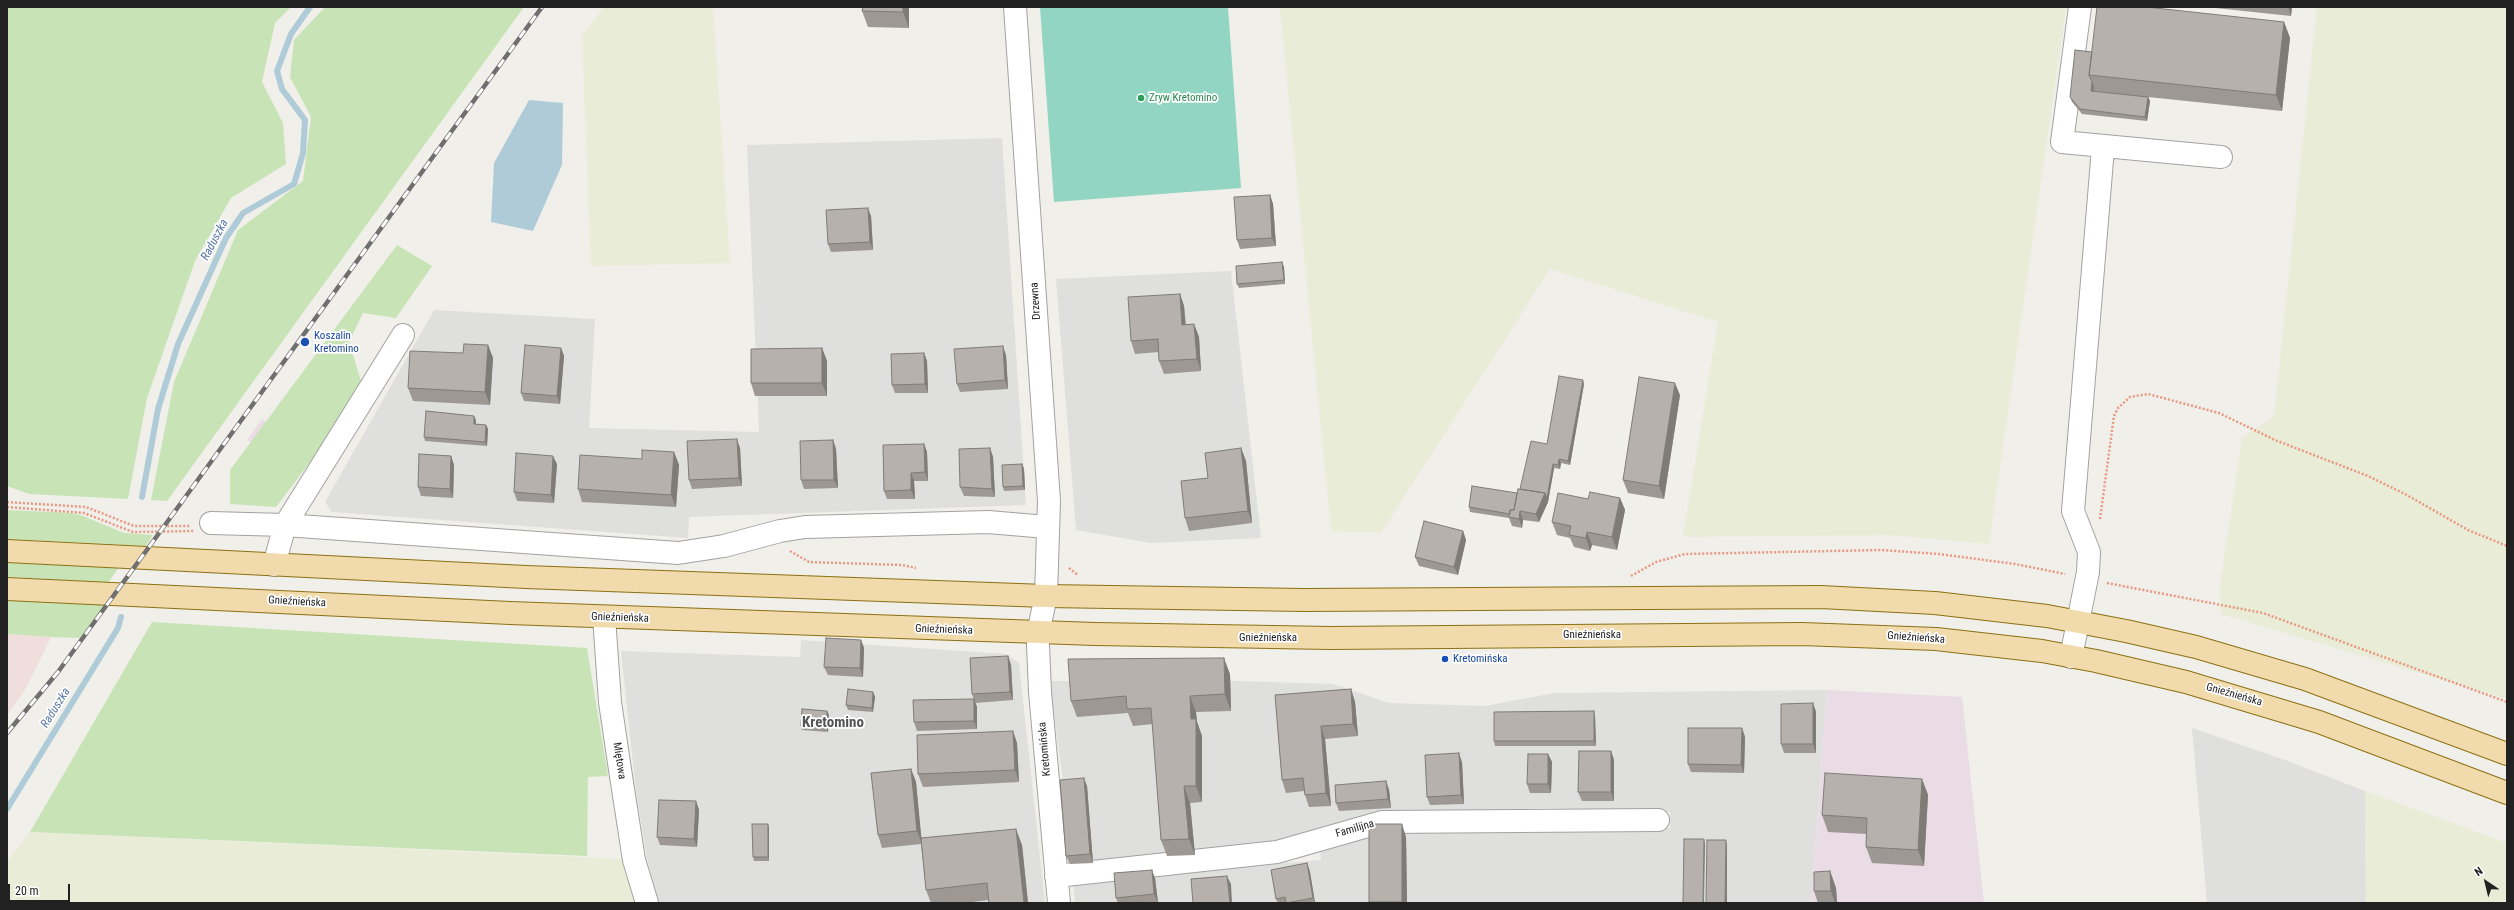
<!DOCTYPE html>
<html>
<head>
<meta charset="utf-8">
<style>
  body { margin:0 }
  #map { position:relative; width:2514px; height:910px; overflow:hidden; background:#f0efe9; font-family:"Roboto Condensed",sans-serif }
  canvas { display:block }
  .frame { position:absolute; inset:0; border:8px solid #212121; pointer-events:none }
  .north { position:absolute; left:2466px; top:862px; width:40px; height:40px; -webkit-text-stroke:3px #fff; paint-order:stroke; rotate:325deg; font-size:11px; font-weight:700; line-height:16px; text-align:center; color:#212121 }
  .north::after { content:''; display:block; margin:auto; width:14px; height:18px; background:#212121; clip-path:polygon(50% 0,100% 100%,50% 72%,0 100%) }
  .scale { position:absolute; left:8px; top:884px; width:62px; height:18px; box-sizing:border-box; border:2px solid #212121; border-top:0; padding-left:5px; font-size:12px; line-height:14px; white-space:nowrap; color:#212121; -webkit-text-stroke:3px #fff; paint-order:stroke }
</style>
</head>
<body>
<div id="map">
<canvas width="2514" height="910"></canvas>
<div class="frame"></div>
<div class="north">N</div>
<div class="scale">20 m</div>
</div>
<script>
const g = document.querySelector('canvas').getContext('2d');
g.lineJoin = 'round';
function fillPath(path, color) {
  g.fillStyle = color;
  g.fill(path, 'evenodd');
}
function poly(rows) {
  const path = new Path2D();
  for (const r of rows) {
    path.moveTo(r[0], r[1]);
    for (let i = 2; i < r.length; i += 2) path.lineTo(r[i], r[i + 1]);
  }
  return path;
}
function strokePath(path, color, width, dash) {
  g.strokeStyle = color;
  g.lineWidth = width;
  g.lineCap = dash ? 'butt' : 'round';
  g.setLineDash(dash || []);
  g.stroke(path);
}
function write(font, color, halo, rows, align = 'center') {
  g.font = font + ' "Roboto Condensed",sans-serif';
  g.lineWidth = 3.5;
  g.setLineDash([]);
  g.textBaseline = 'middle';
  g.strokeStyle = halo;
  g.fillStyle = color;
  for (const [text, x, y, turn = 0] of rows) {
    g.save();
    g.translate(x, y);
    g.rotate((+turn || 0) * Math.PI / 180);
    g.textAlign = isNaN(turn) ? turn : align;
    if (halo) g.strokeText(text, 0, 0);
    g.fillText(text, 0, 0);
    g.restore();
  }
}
fillPath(poly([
  [1002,138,1026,505,689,517,688,538,332,512,325,502,434,310,595,319,589,428,759,432,747,145],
  [1231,271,1261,538,1151,543,1076,530,1056,279],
  [801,640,1006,654,1019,663,1045,903,659,903,647,859,636,792,621,651,800,657],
  [1049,681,1237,681,1333,684,1389,703,1485,706,1554,693,1827,690,1811,903,1075,903,1073,881,1321,860,1320,848,1385,827,1670,828,1670,812,1545,808,1422,813,1251,851,1070,864,1062,773],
  [2192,728,2285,760,2365,791,2366,903,2207,903]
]), '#dfdfde');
fillPath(poly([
  [7,634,51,637,26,688,7,715]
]), '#efdedb');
fillPath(poly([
  [262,419,280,431,266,453,247,440],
  [1827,690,1962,697,1984,903,1811,903]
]), '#e9dce5');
fillPath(poly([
  [604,7,713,7,730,263,591,266,582,35],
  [1280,7,2066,7,1989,544,1888,535,1683,537,1718,322,1550,269,1381,533,1331,531],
  [2317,7,2507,7,2507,699,2221,614,2220,587,2242,438,2274,417],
  [2365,791,2507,843,2507,903,2366,903],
  [30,832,623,859,636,903,7,903,7,862]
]), '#e9ecd7');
fillPath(poly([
  [7,7,291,7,275,23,262,82,283,123,286,164,231,198,195,261,147,398,128,499,29,494,7,486],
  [325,7,524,7,167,501,151,500,174,382,238,230,303,181,311,117,290,77,294,40],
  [397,245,432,266,396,318,363,313,349,342,362,384,326,441,276,507,230,504,230,470],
  [7,510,71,513,83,516,124,533,153,535,146,546,7,539],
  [7,562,119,567,108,583,7,577],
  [7,599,106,604,80,638,51,637,7,634],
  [152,622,587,648,608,776,588,777,587,856,30,832]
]), '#c8e4b6');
fillPath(poly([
  [1040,7,1228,7,1241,188,1054,202]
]), '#91d5c2');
fillPath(poly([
  [529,100,563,103,562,165,533,231,491,222,494,163]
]), '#afcbd8');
strokePath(poly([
  [142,497,158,409,178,344,226,238,243,213,294,184,303,153,305,120,282,89,277,71,291,34,310,7],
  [7,809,118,628,121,617]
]), '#afcbd8', 6);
const minor = poly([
  [1015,7,1049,501,1046,596,1038,633,1038,645,1040,692,1059,903],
  [2080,7,2062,142,2221,157],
  [211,523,285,525,678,553,724,546,780,531,805,527,988,522,1047,527],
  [274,565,285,525,403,335],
  [604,617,610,702,619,763,634,860,647,903],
  [2071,657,2088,572,2089,552,2073,511,2103,148],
  [1056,876,1277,852,1382,822,1658,820]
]);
const major = poly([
  [7,551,526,577,1046,596,1304,600,1821,597,1935,603,2047,616,2126,631,2196,647,2305,679,2507,754],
  [7,589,510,613,1095,634,1331,638,1802,634,1936,639,2042,651,2096,661,2186,682,2319,722,2507,793]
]);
strokePath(minor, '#a2a2a2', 24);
strokePath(major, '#8c7013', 24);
strokePath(poly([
  [7,502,86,507,134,526,190,526],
  [7,507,84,513,133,532,193,531],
  [2100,519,2114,416,2118,408,2130,397,2148,394,2219,413,2275,440,2368,476,2405,494,2468,530,2507,546],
  [790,551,809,562,902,565,916,568],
  [1069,568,1078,575],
  [1631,576,1656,562,1685,554,1881,550,1939,554,2015,564,2065,574],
  [2107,583,2263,613,2507,702]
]), '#ea9781', 2.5, [2, 2]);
strokePath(minor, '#fff', 22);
strokePath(major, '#f1dbad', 22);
const rail = poly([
  [7,733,58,672,542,7]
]);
strokePath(rail, '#6f6f6f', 4.5);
strokePath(rail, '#fff', 3, [9]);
fillPath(poly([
  [863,7,909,7,909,28,868,27,862,11],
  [2206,7,2292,7,2291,16],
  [2284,22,2290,38,2282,111,2148,97,2150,101,2147,121,2082,114,2072,102,2070,97,2092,52],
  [1270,195,1273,204,1276,246,1240,249,1237,240],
  [871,216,873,250,831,252,828,244],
  [1282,262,1284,267,1285,284,1239,288,1237,284],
  [1180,294,1184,306,1186,324,1194,324,1199,337,1201,371,1164,374,1159,361,1159,352,1135,354,1131,341],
  [488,345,493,358,490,405,413,401,408,388,463,353],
  [561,348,564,356,560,404,524,401,521,393],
  [822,348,827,361,827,396,755,396,751,383],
  [924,353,927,361,928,393,895,393,892,385],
  [1006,355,1008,389,960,392,957,384],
  [1584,384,1570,465,1561,463,1560,469,1554,468,1548,502,1539,522,1523,520,1522,528,1512,526,1509,518,1470,512,1469,507,1517,493,1520,489,1547,444],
  [1680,395,1664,499,1628,493,1623,480],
  [476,420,476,424,486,425,488,429,487,446,425,441,424,437],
  [833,440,836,449,838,488,804,489,801,480],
  [924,444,927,452,928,481,914,481,915,499,887,499,884,491],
  [740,448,742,486,692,489,689,480],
  [990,448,993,457,995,497,964,496,960,487],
  [1241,448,1246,461,1252,523,1189,531,1185,518,1208,478],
  [674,452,679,465,676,507,582,502,578,489,642,459],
  [451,456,454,465,453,498,421,496,418,487],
  [557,464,554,503,517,501,514,492],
  [1022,464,1024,469,1025,490,1004,491,1003,487],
  [1620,498,1625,510,1617,550,1592,545,1590,551,1574,547,1570,538,1557,535,1552,522],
  [1463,531,1466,540,1458,575,1419,566,1415,557],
  [861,640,864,648,863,677,828,675,824,667],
  [1008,656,1011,665,1013,700,975,703,972,694],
  [1230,674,1231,711,1196,712,1197,722,1202,736,1202,802,1190,803,1195,855,1167,856,1161,840,1153,724,1133,726,1128,713,1077,717,1071,701],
  [1351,689,1355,702,1358,736,1325,739,1331,806,1309,807,1305,795,1304,791,1286,793,1282,780,1275,695],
  [873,692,875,697,873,712,848,710,846,705],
  [974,699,977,707,977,729,917,731,914,722],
  [1813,703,1816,712,1816,753,1784,753,1781,744],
  [827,711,829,715,828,732,802,730,801,726],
  [1595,716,1596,746,1495,746,1494,741],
  [1742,728,1745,737,1744,773,1691,772,1688,764],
  [1013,731,1017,743,1019,782,923,787,918,774],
  [1611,751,1614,760,1614,801,1582,801,1578,792],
  [1548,754,1552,762,1551,793,1530,793,1527,784],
  [1462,762,1464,804,1430,805,1427,797],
  [911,769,916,782,921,838,1022,845,1028,903,989,903,989,900,964,903,931,903,926,890,921,844,882,848,878,835],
  [1922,779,1928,795,1924,866,1872,863,1866,847,1866,834,1828,832,1822,815],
  [1386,781,1389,790,1391,808,1339,811,1336,803],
  [1087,786,1093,863,1070,864,1066,856],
  [696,801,699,810,697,847,660,845,657,837],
  [768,824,769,829,769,861,754,861,753,857],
  [1406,837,1407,903,1370,903,1369,902],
  [1307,863,1310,872,1315,903,1278,903,1276,899],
  [1830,871,1836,888,1837,903,1818,903,1814,891],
  [1155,878,1158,903,1118,903,1116,898]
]), '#9d9894');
fillPath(poly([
  [903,7,909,7,909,28,903,12],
  [2288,7,2292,7,2291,16],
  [2284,22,2290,38,2282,111,2276,95],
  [2092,82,2094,86,2093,95,2091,91],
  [2148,97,2150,101,2147,121,2145,117],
  [1270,195,1273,204,1276,246,1272,238],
  [868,208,871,216,873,250,870,242],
  [1282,262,1284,267,1285,284,1284,280],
  [1180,294,1184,306,1186,337,1182,325],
  [1194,324,1199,337,1201,371,1197,359],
  [488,345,493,358,490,405,485,392],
  [1003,346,1006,355,1008,389,1005,380],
  [561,348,564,356,560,404,557,396],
  [822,348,827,361,827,396,822,383],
  [924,353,927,361,928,393,925,384],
  [1583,380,1584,384,1570,465,1568,461],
  [1675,383,1680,395,1664,499,1659,486],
  [474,416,476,420,475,428,474,424],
  [486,425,488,429,487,446,485,442],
  [737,439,740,448,742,486,739,478],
  [833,440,836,449,838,488,834,480],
  [924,444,927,452,928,481,925,472],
  [990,448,993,457,995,497,992,489],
  [1241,448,1246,461,1252,523,1248,511],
  [674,452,679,465,676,507,671,495],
  [451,456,454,465,453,498,450,489],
  [553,456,557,464,554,503,551,495],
  [1559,459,1561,463,1560,469,1558,465],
  [1022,464,1024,469,1025,490,1023,486],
  [1553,464,1554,468,1548,502,1539,522,1536,514],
  [911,473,914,481,915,499,911,490],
  [1620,498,1625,510,1617,550,1612,537],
  [1520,511,1523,520,1522,528,1519,519],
  [1463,531,1466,540,1458,575,1454,567],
  [1587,532,1592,545,1590,551,1586,538],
  [861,640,864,648,863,677,860,668],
  [1008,656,1011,665,1013,700,1010,692],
  [1224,658,1230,674,1231,711,1225,694],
  [1351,689,1355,702,1358,736,1353,724],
  [873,692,875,697,873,712,872,708],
  [1190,696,1196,712,1197,722,1202,736,1202,802,1196,786,1191,719],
  [974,699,977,707,977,729,974,721],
  [1813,703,1816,712,1816,753,1813,744],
  [827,711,829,715,828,732,826,727],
  [1594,711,1595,716,1596,746,1594,741],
  [1321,726,1325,739,1331,806,1326,793],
  [1742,728,1745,737,1744,773,1741,765],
  [1013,731,1017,743,1019,782,1015,770],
  [1611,751,1614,760,1614,801,1611,792],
  [1459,753,1462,762,1464,804,1461,795],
  [1548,754,1552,762,1551,793,1548,784],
  [911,769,916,782,922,844,917,831],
  [1084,778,1087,786,1093,863,1090,854],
  [1922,779,1928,795,1924,866,1918,850],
  [1386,781,1389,790,1391,808,1388,799],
  [1184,786,1190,803,1195,855,1189,839],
  [696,801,699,810,697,847,694,839],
  [768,824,769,829,769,861,768,857],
  [1402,824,1406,837,1407,903,1403,903,1402,902],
  [1016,829,1022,845,1028,903,1024,903],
  [1704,839,1705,844,1704,903,1703,903],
  [1726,840,1727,845,1727,903,1725,903],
  [1307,863,1310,872,1315,903,1313,898],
  [1152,870,1155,878,1158,903,1154,894],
  [1830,871,1836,888,1837,903,1835,903,1831,891],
  [1227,876,1231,884,1232,903,1230,903]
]), '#7f7c78');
const building = poly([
  [863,7,903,7,903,12,862,11,863,7],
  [2097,7,2146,7,2284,22,2276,95,2089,75,2097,7],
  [2075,50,2092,52,2089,75,2092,82,2091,91,2148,97,2145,117,2080,109,2070,97,2075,50],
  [1270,195,1272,238,1237,240,1234,197,1270,195],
  [868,208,870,242,828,244,826,210,868,208],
  [1282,262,1284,280,1237,284,1236,266,1282,262],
  [1180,294,1182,325,1194,324,1197,359,1159,361,1158,339,1131,341,1128,297,1180,294],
  [464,344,488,345,485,392,408,388,410,351,463,353,464,344],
  [525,345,561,348,557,396,521,393,525,345],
  [1003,346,1005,380,957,384,954,349,1003,346],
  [822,348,822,383,751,383,751,349,822,348],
  [924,353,925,384,892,385,891,354,924,353],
  [1559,376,1583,380,1568,461,1559,459,1558,465,1553,464,1547,498,1545,493,1520,489,1531,441,1547,444,1559,376],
  [1639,377,1675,383,1659,486,1623,480,1639,377],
  [426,411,474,416,474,424,486,425,485,442,424,437,426,411],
  [737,439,739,478,689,480,687,441,737,439],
  [833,440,834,480,801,480,800,441,833,440],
  [924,444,925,472,911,473,911,490,884,491,883,445,924,444],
  [990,448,992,489,960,487,959,449,990,448],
  [1241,448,1248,511,1185,518,1181,481,1208,478,1205,453,1241,448],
  [642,450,674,452,671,495,578,489,580,455,642,459,642,450],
  [516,453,553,456,551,495,514,492,516,453],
  [419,454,451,456,450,489,418,487,419,454],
  [1022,464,1023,486,1003,487,1002,465,1022,464],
  [1472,486,1517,493,1514,510,1510,510,1510,514,1469,507,1472,486],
  [1518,489,1545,493,1536,514,1520,511,1519,519,1509,517,1510,510,1514,510,1518,489],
  [1590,492,1620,498,1612,537,1587,532,1586,538,1569,535,1571,526,1552,522,1558,493,1588,499,1590,492],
  [1424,521,1463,531,1454,567,1415,557,1424,521],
  [826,638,861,640,860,668,824,667,826,638],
  [1008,656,1010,692,972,694,970,658,1008,656],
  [1224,658,1225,694,1190,696,1191,719,1196,719,1196,786,1184,786,1189,839,1161,840,1151,708,1127,709,1126,696,1071,701,1068,659,1224,658],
  [848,689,873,692,872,708,846,705,848,689],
  [1351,689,1353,724,1321,726,1326,793,1305,795,1303,778,1282,780,1275,695,1351,689],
  [974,699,974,721,914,722,913,700,974,699],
  [1813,703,1813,744,1781,744,1781,704,1813,703],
  [802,709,827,711,826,727,801,726,802,709],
  [1594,711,1594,741,1494,741,1494,712,1594,711],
  [1688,728,1742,728,1741,765,1688,764,1688,728],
  [1013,731,1015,770,918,774,917,735,1013,731],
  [1579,751,1611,751,1611,792,1578,792,1579,751],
  [1459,753,1461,795,1427,797,1425,755,1459,753],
  [1528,754,1548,754,1548,784,1527,784,1528,754],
  [911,769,917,831,878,835,871,773,911,769],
  [1825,773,1922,779,1918,850,1866,847,1867,818,1822,815,1825,773],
  [1084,778,1090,854,1066,856,1060,780,1084,778],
  [1386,781,1388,799,1336,803,1335,785,1386,781],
  [659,800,696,801,694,839,657,837,659,800],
  [752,824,768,824,768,857,753,857,752,824],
  [1369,824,1402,824,1402,902,1369,902,1369,824],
  [1016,829,1024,903,989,903,987,883,926,890,921,838,1016,829],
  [1684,839,1704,839,1703,903,1683,903,1684,839],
  [1707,840,1726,840,1725,903,1706,903,1707,840],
  [1307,863,1313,898,1286,903,1285,897,1276,899,1271,870,1307,863],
  [1152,870,1154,894,1116,898,1114,873,1152,870],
  [1830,871,1831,891,1814,891,1814,872,1830,871],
  [1227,876,1230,903,1193,903,1191,879,1227,876]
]);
fillPath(building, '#b6b1ac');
strokePath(building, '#7f7c78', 1);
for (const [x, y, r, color] of [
  [1141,98,4,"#2e9e5b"],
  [305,342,5,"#1a4fb4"],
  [1445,659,4,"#1a4fb4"]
]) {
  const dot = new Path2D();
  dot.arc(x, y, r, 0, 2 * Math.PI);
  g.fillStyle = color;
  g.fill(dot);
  strokePath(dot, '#fff', 1.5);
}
write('11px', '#27864d', '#fff', [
  ["Zryw Kretomino",1149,98]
], 'left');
write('11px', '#212121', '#fff', [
  ["Drzewna",1036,301,-94],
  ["Gnieźnieńska",297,602,3],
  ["Gnieźnieńska",620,618,2],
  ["Gnieźnieńska",944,630,2],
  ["Gnieźnieńska",1592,635],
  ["Gnieźnieńska",1268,638],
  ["Gnieźnieńska",1916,638,4],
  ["Gnieźnieńska",2234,695,16],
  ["Kretomińska",1045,749,-95],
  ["Miętowa",619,761,81],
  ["Familijna",1355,829,-16]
]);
write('11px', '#164399', '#fff', [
  ["Koszalin",314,336],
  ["Kretomino",314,349],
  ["Kretomińska",1453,659]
], 'left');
write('italic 12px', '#5877a6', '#fff', [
  ["Raduszka",215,240,-62],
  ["Raduszka",56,708,-58]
]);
write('bold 15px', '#545454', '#fff', [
  ["Kretomino",833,723]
]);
</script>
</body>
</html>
